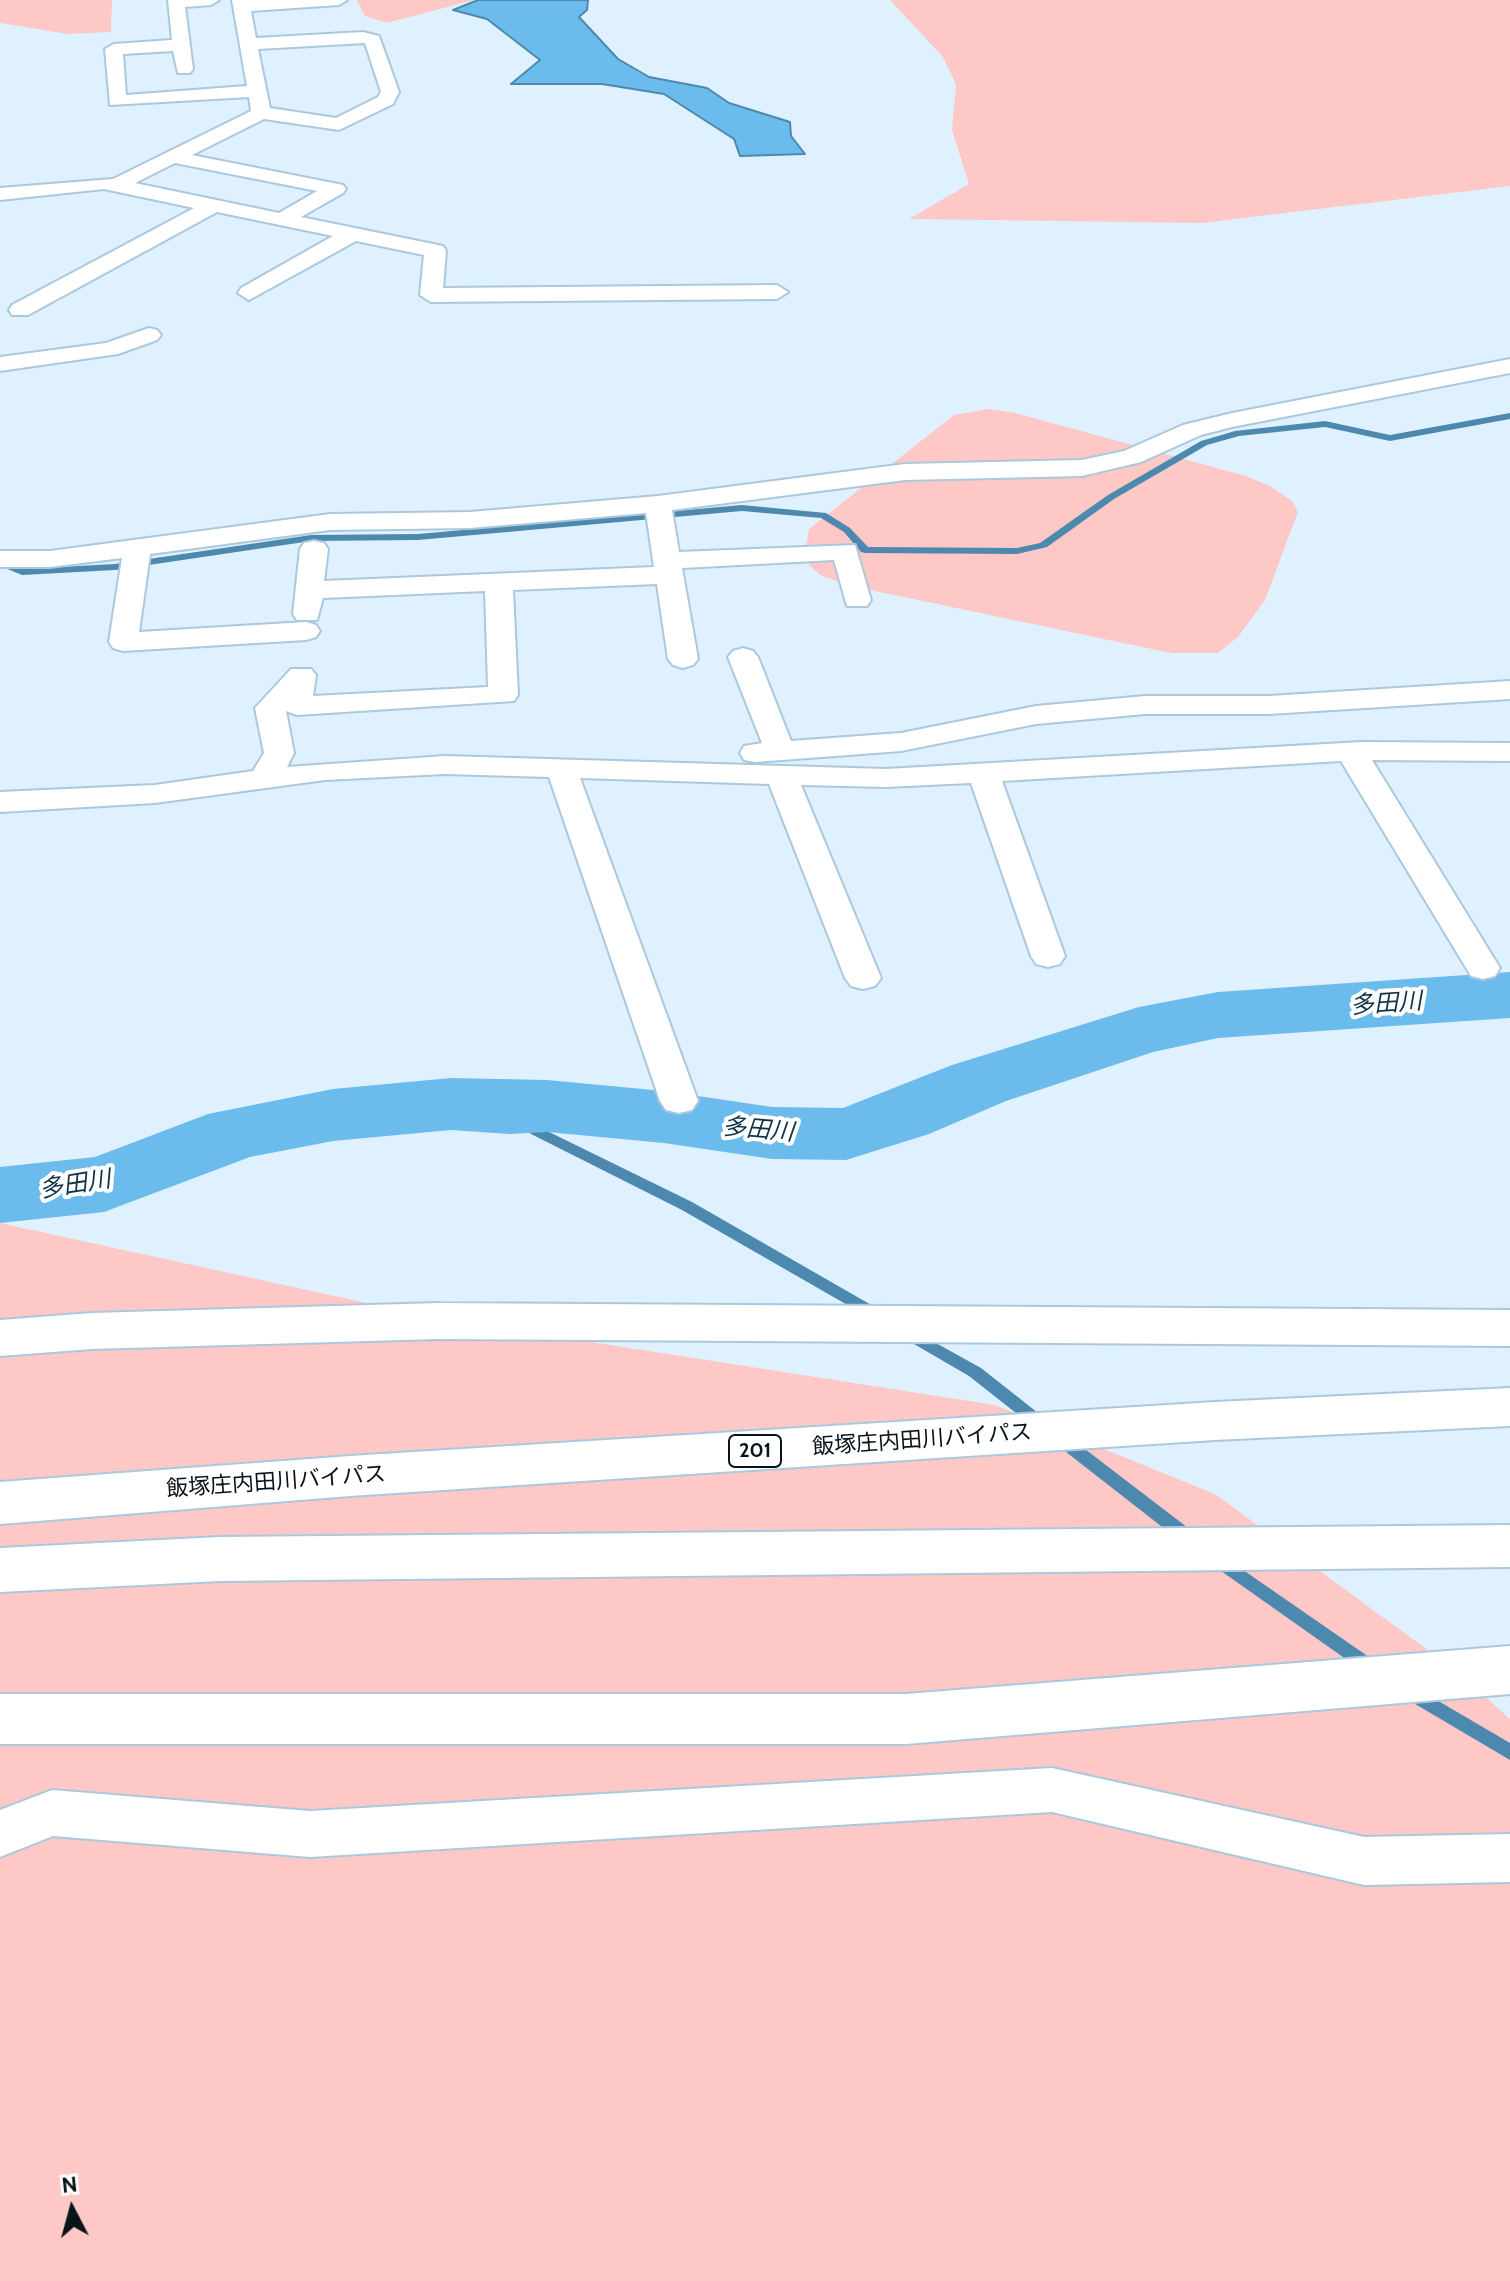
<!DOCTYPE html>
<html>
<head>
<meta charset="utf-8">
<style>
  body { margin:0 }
  #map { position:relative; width:1510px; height:2281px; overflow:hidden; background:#dff1fe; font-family:Cabin,sans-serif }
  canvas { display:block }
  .north { position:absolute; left:32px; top:2169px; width:80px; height:80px; -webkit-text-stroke:6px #fff; paint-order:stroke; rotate:354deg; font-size:22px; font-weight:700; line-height:32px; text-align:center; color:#08131a }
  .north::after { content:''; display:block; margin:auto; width:28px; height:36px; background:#08131a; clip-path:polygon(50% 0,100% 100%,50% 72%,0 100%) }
</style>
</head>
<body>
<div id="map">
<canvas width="1510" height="2281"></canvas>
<div class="north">N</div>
</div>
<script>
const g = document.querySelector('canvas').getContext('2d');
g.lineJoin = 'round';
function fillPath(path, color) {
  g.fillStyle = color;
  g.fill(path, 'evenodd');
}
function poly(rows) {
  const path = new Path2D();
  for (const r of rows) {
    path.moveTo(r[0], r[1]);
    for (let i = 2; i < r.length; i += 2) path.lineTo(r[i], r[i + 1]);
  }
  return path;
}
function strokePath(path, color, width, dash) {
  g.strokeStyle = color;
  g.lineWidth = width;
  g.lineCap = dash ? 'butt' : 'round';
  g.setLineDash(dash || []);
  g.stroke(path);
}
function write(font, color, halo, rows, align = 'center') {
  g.font = font + ' Cabin,"Noto Sans JP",sans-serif';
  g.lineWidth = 8;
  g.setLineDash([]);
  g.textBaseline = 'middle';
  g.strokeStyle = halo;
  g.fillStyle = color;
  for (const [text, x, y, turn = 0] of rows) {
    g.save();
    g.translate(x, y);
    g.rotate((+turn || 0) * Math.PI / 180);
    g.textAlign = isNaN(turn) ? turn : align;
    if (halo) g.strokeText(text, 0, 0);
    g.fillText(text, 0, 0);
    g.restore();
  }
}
fillPath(poly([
  [0,0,112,0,111,32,68,34,0,23],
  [357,0,474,0,387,23,365,16],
  [890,0,1510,0,1510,186,1202,223,909,219,969,184,952,130,956,85,943,57],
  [988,409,1015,413,1246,476,1270,486,1292,501,1298,512,1265,600,1238,637,1218,653,1171,653,851,586,820,575,804,560,809,529,954,415],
  [0,1223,431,1317,995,1405,1215,1494,1459,1673,1510,1719,1510,2281,0,2281]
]), '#fdc8c6');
const water = poly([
  [478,0,588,0,587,10,579,17,618,59,649,77,707,88,729,103,790,122,791,136,805,154,740,156,734,139,664,94,602,84,511,84,540,60,487,19,453,10,478,0]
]);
fillPath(water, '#6bbbed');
strokePath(water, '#4d89ae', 2);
fillPath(poly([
  [1510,413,1510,419,1390,441,1325,427,1239,436,1207,445,1114,499,1047,547,1017,554,865,553,861,552,844,532,821,518,742,511,418,540,311,541,115,570,22,575,0,566,0,559,23,569,115,564,311,535,418,534,742,505,826,513,850,528,868,547,1017,548,1040,543,1108,495,1201,441,1235,431,1325,421,1390,435,1510,413],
  [510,1103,515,1105,541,1128,692,1202,880,1310,883,1314,880,1318,870,1318,682,1210,531,1134,505,1111,503,1108,510,1103],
  [907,1327,981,1368,1047,1420,1049,1424,1047,1428,1041,1430,1035,1428,969,1376,902,1337,899,1333,902,1329,907,1327],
  [1058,1431,1064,1433,1196,1534,1198,1539,1196,1544,1190,1546,1184,1544,1052,1441,1050,1437,1052,1433,1058,1431],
  [1220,1554,1379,1664,1382,1669,1379,1674,1373,1677,1367,1674,1214,1566,1212,1561,1214,1556,1220,1554],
  [1411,1685,1510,1743,1510,1760,1405,1698,1402,1693,1405,1688,1411,1685]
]), '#4d89ae');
fillPath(poly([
  [1510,972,1510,1018,1218,1038,1153,1052,1006,1101,929,1134,846,1160,772,1159,664,1143,547,1132,510,1134,451,1130,333,1141,250,1157,104,1212,0,1223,0,1167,95,1157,208,1114,333,1089,451,1078,547,1080,664,1091,772,1107,843,1108,952,1065,1139,1007,1218,992,1510,972]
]), '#6bbbed');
const street = poly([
  [168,0,219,0,211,5,185,7,193,69,190,73,178,73,173,51,123,54,126,95,247,86,232,0,347,0,339,5,251,11,256,38,363,32,379,36,399,92,393,104,339,130,264,119,192,155,343,185,346,189,343,193,301,217,443,246,446,251,443,288,777,285,788,292,777,299,431,302,420,295,424,255,356,241,249,300,238,293,241,288,333,236,217,212,28,315,12,315,9,310,12,305,194,208,104,189,0,200,0,188,113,179,251,111,249,97,110,105,105,49,114,44,172,40,168,0],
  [365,43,381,92,378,97,336,118,270,108,258,49,365,43],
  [175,163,317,191,279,213,135,183,175,163],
  [149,328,157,330,161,335,157,340,118,354,0,371,0,357,106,343,149,328],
  [1510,359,1510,373,1232,427,1201,435,1141,462,1082,476,905,480,672,510,679,552,855,545,871,600,867,606,847,606,834,560,682,568,698,659,693,665,683,668,673,665,668,659,657,584,513,590,518,695,514,701,297,715,286,711,294,753,287,767,445,756,886,769,1361,742,1510,743,1510,761,1372,760,1500,968,1495,976,1483,979,1471,976,1341,761,1002,781,1065,956,1060,964,1048,967,1036,964,1031,956,971,783,886,787,801,785,881,978,875,986,863,989,851,986,845,978,769,784,580,778,698,1101,692,1110,679,1113,666,1110,660,1101,549,777,445,774,325,780,155,803,0,812,0,792,155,785,253,771,264,753,255,708,291,669,311,669,316,675,313,696,488,687,485,591,323,598,317,620,297,620,293,614,300,549,304,543,314,541,324,543,328,549,324,581,654,567,646,513,470,528,330,530,150,554,139,632,306,622,316,625,320,631,316,637,306,640,123,651,113,648,109,642,122,558,50,567,0,567,0,551,50,551,330,514,470,512,658,496,905,464,1082,460,1124,451,1183,425,1232,413,1510,359],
  [743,648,753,651,758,657,791,741,901,733,1036,706,1145,696,1269,696,1510,681,1510,699,1269,714,1145,714,1036,724,901,751,755,762,744,760,740,753,744,746,762,743,728,657,733,651,743,648],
  [1052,1768,1364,1837,1510,1834,1510,1882,1364,1885,1052,1812,310,1857,53,1836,0,1857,0,1810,52,1790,310,1811,1052,1768]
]);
const highway = poly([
  [438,1303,1510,1310,1510,1346,438,1339,92,1349,0,1356,0,1320,92,1313,438,1303],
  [1510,1388,1510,1426,1215,1440,350,1496,0,1524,0,1482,350,1456,1215,1402,1510,1388],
  [1510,1525,1510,1567,220,1581,0,1592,0,1548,220,1537,1510,1525],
  [1510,1646,1510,1694,906,1744,0,1744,0,1694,906,1694,1510,1646]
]);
strokePath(street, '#abc8dd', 4);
strokePath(highway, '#abc8dd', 4);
fillPath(street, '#fff');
fillPath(highway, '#fff');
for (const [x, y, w] of [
  [755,1451,52]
]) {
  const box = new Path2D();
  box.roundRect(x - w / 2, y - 16, w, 32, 6);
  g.fillStyle = '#fff';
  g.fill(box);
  strokePath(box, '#08131a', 2);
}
write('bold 20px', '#08131a', null, [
  ["201",755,1451]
]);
write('22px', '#08131a', '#fff', [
  ["飯塚庄内田川バイパス",922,1440,-4],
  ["飯塚庄内田川バイパス",276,1482,-4]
]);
write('italic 24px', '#0e3246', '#fff', [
  ["多田川",1386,1004,-4],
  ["多田川",758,1130,5],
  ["多田川",75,1185,-9]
]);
</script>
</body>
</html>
